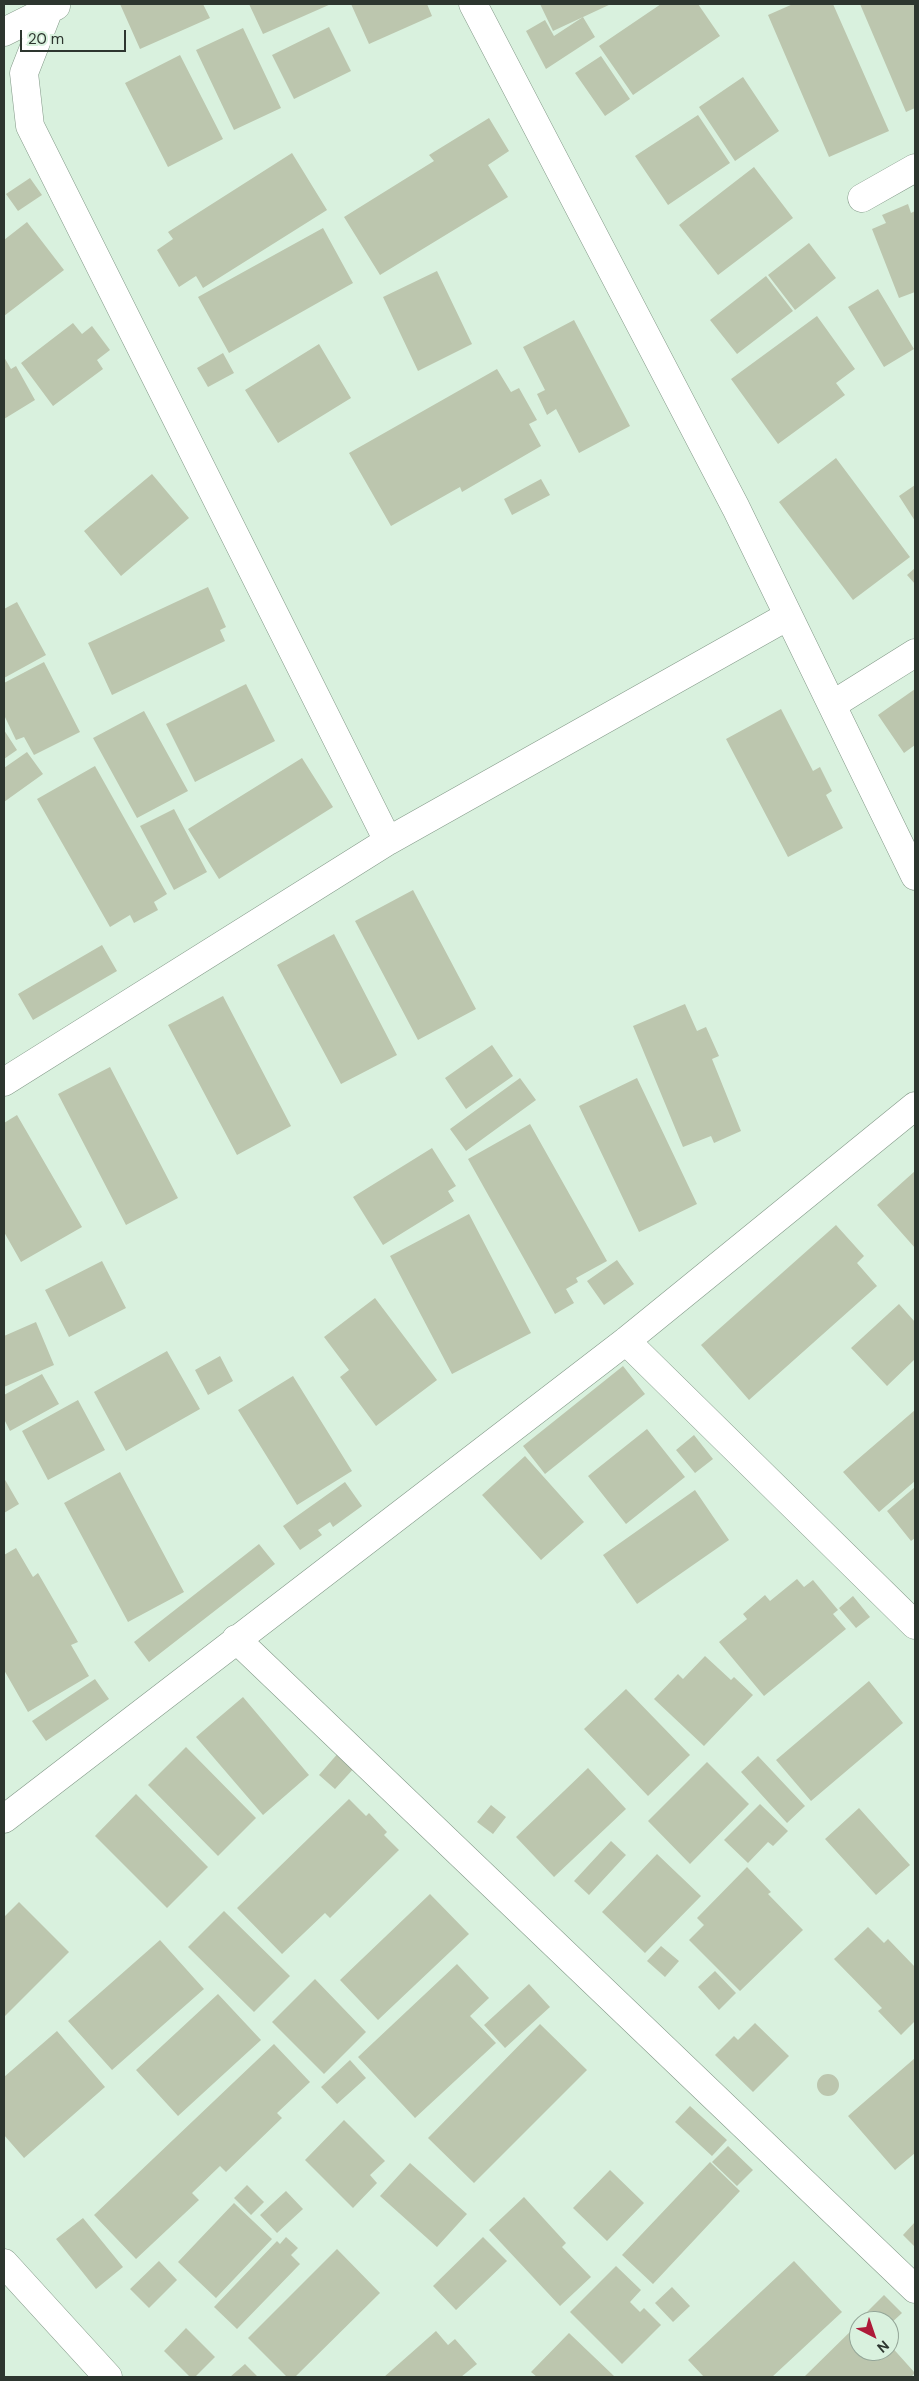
<!DOCTYPE html>
<html>
<head>
<meta charset="utf-8">
<style>
  body { margin:0 }
  #map { position:relative; width:919px; height:2381px; overflow:hidden; background:#d9f1de; font-family:"DM Sans",sans-serif }
  canvas { display:block }
  .frame { position:absolute; inset:0; border:5px solid #2d362f; pointer-events:none }
  .north { position:absolute; left:849px; top:2311px; width:50px; height:50px; box-sizing:border-box; background:#d9f1de; border:1px solid #94a698; border-radius:50%; rotate:139deg; font-size:14px; font-weight:700; line-height:20px; text-align:center; color:#2d362f }
  .north::after { content:''; display:block; margin:auto; width:18px; height:22px; background:#ae1a39; clip-path:polygon(50% 0,100% 100%,50% 72%,0 100%) }
  .scale { position:absolute; left:20px; top:30px; width:106px; height:22px; box-sizing:border-box; border:2px solid #2d362f; border-top:0; padding-left:6px; font-size:15px; line-height:18px; white-space:nowrap; color:#2d362f; -webkit-text-stroke:4px #d9f1de; paint-order:stroke }
</style>
</head>
<body>
<div id="map">
<canvas width="919" height="2381"></canvas>
<div class="frame"></div>
<div class="north">N</div>
<div class="scale">20 m</div>
</div>
<script>
const g = document.querySelector('canvas').getContext('2d');
g.lineJoin = 'round';
function fillPath(path, color) {
  g.fillStyle = color;
  g.fill(path, 'evenodd');
}
function poly(rows) {
  const path = new Path2D();
  for (const r of rows) {
    if (r.length === 3) {
      path.moveTo(r[0] + r[2], r[1]);
      path.arc(r[0], r[1], r[2], 0, 2 * Math.PI);
      continue;
    }
    path.moveTo(r[0], r[1]);
    for (let i = 2; i < r.length; i += 2) path.lineTo(r[i], r[i + 1]);
  }
  return path;
}
function strokePath(path, color, width, dash) {
  g.strokeStyle = color;
  g.lineWidth = width;
  g.lineCap = dash ? 'butt' : 'round';
  g.setLineDash(dash || []);
  g.stroke(path);
}
fillPath(poly([
  [120,4,203,4,210,18,140,49],
  [249,4,331,4,263,34],
  [351,4,427,4,432,16,369,44],
  [540,4,611,4,553,31],
  [661,4,698,4,720,36,633,95,599,46],
  [793,4,833,4,889,131,829,157,768,15],
  [860,4,915,4,915,108,906,112],
  [583,17,595,37,546,69,526,31,545,20,554,36],
  [329,27,351,71,294,99,272,55],
  [243,28,281,108,234,130,196,50],
  [180,55,223,139,168,167,125,83],
  [601,56,630,99,605,116,575,73],
  [743,77,779,131,735,161,699,107],
  [698,115,730,163,668,205,635,156],
  [489,118,509,151,488,165,508,197,380,275,344,217,434,161,429,155],
  [292,153,327,210,203,288,196,276,179,287,157,250,173,239,168,232],
  [754,167,793,218,718,275,679,225],
  [30,178,42,195,18,211,6,194],
  [908,204,911,213,915,211,915,292,899,298,872,229,886,223,882,215],
  [27,222,64,270,4,316,4,240],
  [323,228,353,283,229,353,198,297],
  [809,243,836,278,795,310,768,275],
  [437,271,472,344,418,371,383,297],
  [766,276,793,311,737,354,710,320],
  [878,289,914,349,884,367,848,307],
  [817,316,855,369,836,383,845,395,778,444,731,379],
  [574,320,630,426,579,453,556,409,547,415,537,394,545,390,523,347],
  [73,323,82,334,92,326,110,350,97,360,103,369,53,406,21,363],
  [319,344,351,398,278,443,245,390],
  [223,353,234,373,208,387,197,368],
  [4,357,11,369,16,366,35,400,4,419],
  [497,369,511,392,519,388,537,420,529,424,541,446,462,492,460,487,391,526,349,453],
  [836,458,910,557,853,600,779,502],
  [152,474,189,518,121,576,84,531],
  [541,479,550,495,512,515,504,499],
  [915,485,915,521,899,496],
  [915,568,915,584,907,575],
  [208,587,226,627,220,630,225,641,112,695,88,643],
  [17,602,46,655,4,678,4,609],
  [44,662,80,732,34,755,24,737,16,740,4,715,4,683],
  [246,684,275,741,195,782,166,724],
  [915,689,915,745,904,753,878,715],
  [781,709,813,771,820,767,832,791,826,795,843,828,788,857,726,739],
  [144,711,188,791,137,818,93,738],
  [4,730,17,750,4,759],
  [27,752,43,774,4,802,4,768],
  [302,758,333,807,219,879,188,829],
  [95,766,167,894,154,902,158,910,134,923,130,915,110,927,37,799],
  [174,809,207,872,174,890,140,826],
  [413,890,476,1009,418,1040,355,921],
  [334,934,397,1055,341,1084,277,965],
  [102,945,117,971,33,1020,18,994],
  [223,996,291,1126,237,1155,168,1025],
  [685,1004,697,1031,706,1027,719,1056,712,1059,741,1131,714,1143,711,1136,683,1147,633,1026],
  [492,1045,513,1076,466,1109,445,1078],
  [110,1067,178,1198,126,1225,58,1094],
  [520,1078,536,1100,466,1151,450,1129],
  [637,1078,697,1204,639,1232,579,1106],
  [17,1115,82,1227,21,1262,4,1232,4,1123],
  [530,1124,607,1261,576,1278,578,1282,566,1289,574,1303,555,1314,468,1159],
  [432,1148,456,1186,448,1191,454,1201,383,1245,353,1197],
  [915,1171,915,1248,877,1205],
  [469,1214,531,1333,452,1374,390,1256],
  [836,1225,864,1256,857,1263,877,1286,749,1400,701,1345],
  [617,1260,634,1284,604,1305,587,1281],
  [102,1261,126,1308,69,1337,45,1290],
  [375,1298,437,1380,376,1426,340,1377,349,1370,324,1337],
  [899,1304,915,1322,915,1359,887,1386,851,1348],
  [36,1322,54,1365,4,1387,4,1336],
  [167,1351,200,1409,126,1451,94,1392],
  [220,1356,233,1381,208,1395,195,1370],
  [623,1366,645,1394,545,1474,523,1446],
  [42,1374,59,1404,10,1431,4,1419,4,1395],
  [293,1376,352,1471,297,1505,238,1410],
  [78,1400,105,1450,48,1480,22,1431],
  [915,1410,915,1481,879,1512,843,1472],
  [647,1429,685,1477,626,1524,588,1476],
  [694,1435,713,1459,695,1473,676,1450],
  [525,1456,584,1522,541,1560,482,1495],
  [120,1472,184,1592,128,1622,64,1503],
  [4,1478,19,1504,4,1513],
  [345,1482,362,1506,333,1527,330,1522,318,1530,322,1535,300,1550,283,1526],
  [915,1487,915,1538,911,1541,887,1511],
  [695,1490,729,1540,637,1604,603,1555],
  [259,1544,275,1564,149,1662,134,1642],
  [16,1548,33,1577,38,1573,78,1642,71,1645,89,1676,28,1712,4,1670,4,1555],
  [797,1579,804,1587,813,1580,838,1610,833,1614,846,1629,764,1696,719,1642,747,1619,743,1614,765,1595,770,1601],
  [853,1596,870,1617,856,1628,839,1608],
  [705,1656,731,1680,734,1677,753,1695,704,1746,654,1699,678,1674,683,1679],
  [95,1679,109,1699,46,1741,32,1721],
  [869,1681,903,1723,811,1801,776,1760],
  [626,1689,690,1755,648,1796,584,1729],
  [243,1697,309,1775,263,1815,196,1737],
  [186,1747,256,1818,218,1856,148,1785],
  [340,1751,356,1766,335,1789,319,1775],
  [758,1756,805,1806,787,1823,741,1772],
  [707,1762,749,1804,690,1864,648,1821],
  [588,1768,626,1809,554,1877,516,1837],
  [136,1794,208,1867,167,1908,95,1836],
  [349,1799,366,1816,369,1813,387,1832,384,1835,399,1850,330,1918,325,1913,282,1954,237,1908],
  [760,1804,788,1831,773,1846,768,1842,748,1863,724,1840],
  [491,1805,506,1817,493,1834,477,1822],
  [859,1808,910,1865,876,1895,825,1839],
  [611,1841,626,1855,589,1895,574,1881],
  [657,1854,701,1896,645,1953,602,1912],
  [747,1867,771,1892,768,1894,803,1930,740,1991,689,1940,704,1925,697,1918],
  [430,1894,469,1934,378,2020,340,1980],
  [19,1902,69,1952,4,2017,4,1917],
  [224,1911,290,1976,254,2012,188,1947],
  [868,1927,884,1943,888,1939,915,1967,915,2021,901,2035,878,2011,882,2008,834,1959],
  [160,1940,204,1989,112,2070,68,2021],
  [661,1946,679,1961,665,1977,647,1961],
  [457,1964,489,1998,470,2016,496,2043,415,2118,358,2057],
  [715,1971,736,1993,719,2010,698,1987],
  [315,1979,366,2032,324,2074,272,2022],
  [529,1984,550,2007,505,2048,484,2025],
  [218,1994,261,2040,178,2116,136,2070],
  [755,2023,789,2056,753,2092,715,2055,734,2036,738,2040],
  [540,2024,587,2070,474,2183,428,2138],
  [57,2031,105,2087,24,2158,4,2135,4,2077],
  [274,2044,310,2082,277,2113,282,2118,226,2172,220,2166,192,2193,199,2200,136,2259,94,2215],
  [915,2058,915,2153,895,2170,848,2116],
  [350,2060,366,2078,337,2104,321,2087],
  [828,2085,11],
  [690,2106,727,2140,712,2156,675,2122],
  [344,2120,385,2161,370,2175,377,2183,353,2208,305,2160],
  [728,2146,753,2170,737,2186,712,2162],
  [710,2162,740,2191,653,2284,622,2255],
  [410,2163,467,2214,437,2247,380,2196],
  [610,2170,644,2203,607,2241,573,2208],
  [247,2185,264,2202,251,2215,234,2198],
  [286,2191,303,2209,277,2233,260,2215],
  [524,2197,566,2243,562,2247,591,2277,560,2306,489,2230],
  [234,2203,272,2239,216,2298,178,2262],
  [83,2218,123,2267,96,2289,56,2239],
  [915,2222,915,2247,903,2235],
  [286,2237,298,2248,291,2255,300,2264,237,2329,214,2307,277,2241,280,2244],
  [483,2237,507,2261,456,2310,433,2286],
  [337,2249,380,2293,295,2377,287,2377,248,2338],
  [159,2261,177,2280,149,2308,130,2289],
  [794,2261,842,2312,772,2377,704,2377,688,2360],
  [616,2266,641,2290,630,2302,640,2312,644,2308,661,2325,622,2364,570,2312],
  [672,2287,690,2306,673,2322,655,2303],
  [884,2295,902,2313,889,2325,889,2321,874,2321,866,2313],
  [859,2323,859,2351,889,2351,889,2344,915,2373,911,2377,804,2377],
  [186,2328,215,2357,195,2377,190,2377,164,2351],
  [436,2331,448,2345,455,2339,477,2364,461,2377,384,2377],
  [569,2333,614,2376,613,2377,537,2377,531,2372],
  [245,2364,258,2377,230,2377]
]), '#bcc6ae');
const minor = poly([
  [473,4,736,508,915,876],
  [49,9,24,73,30,126,388,841],
  [4,32,56,6],
  [862,198,915,168],
  [832,705,915,653],
  [4,1082,388,841,788,616],
  [626,1341,915,1625],
  [236,1639,915,2289],
  [4,1819,626,1341,915,1106]
]);
const tertiary = poly([
  [4,2263,108,2377]
]);
strokePath(minor, '#839988', 29);
strokePath(tertiary, '#839988', 29);
strokePath(minor, '#fff', 28);
strokePath(tertiary, '#fff', 28);
</script>
</body>
</html>
